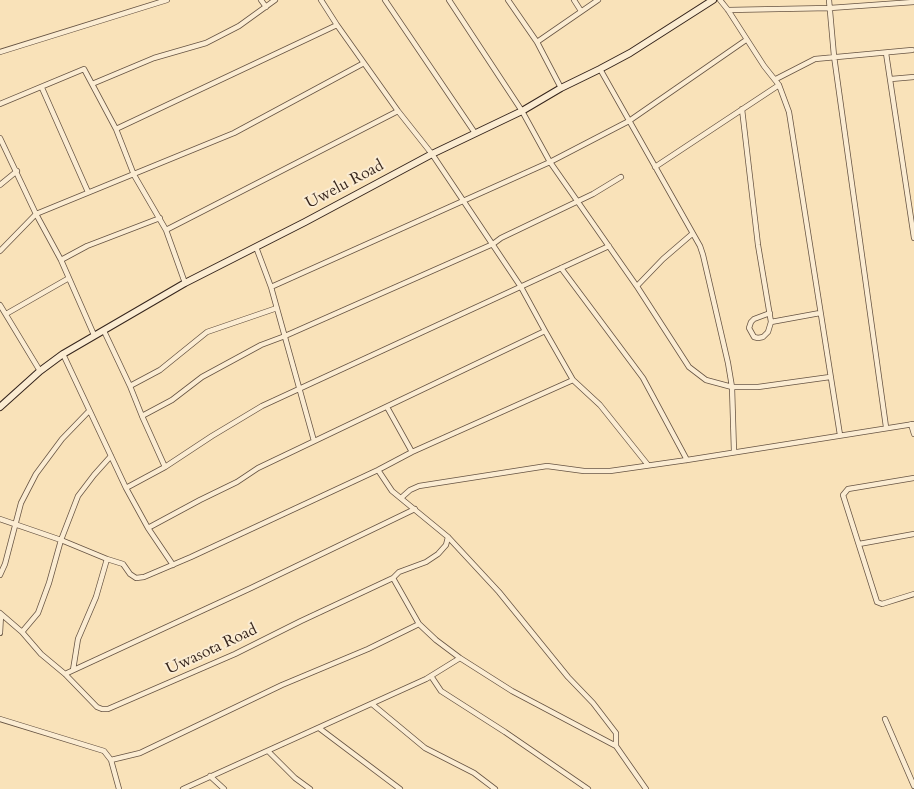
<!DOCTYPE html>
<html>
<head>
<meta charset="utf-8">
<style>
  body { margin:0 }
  canvas { display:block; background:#f9e2b9 }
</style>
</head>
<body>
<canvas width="914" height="789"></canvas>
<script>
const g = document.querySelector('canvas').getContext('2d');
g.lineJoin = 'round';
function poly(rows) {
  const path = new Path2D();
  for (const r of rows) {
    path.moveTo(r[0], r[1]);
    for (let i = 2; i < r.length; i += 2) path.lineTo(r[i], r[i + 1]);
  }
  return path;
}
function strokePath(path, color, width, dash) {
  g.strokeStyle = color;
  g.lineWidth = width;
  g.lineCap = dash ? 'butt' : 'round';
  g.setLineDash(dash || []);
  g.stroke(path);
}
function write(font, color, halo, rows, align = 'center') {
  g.font = font + ' Cardo,serif';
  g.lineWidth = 4;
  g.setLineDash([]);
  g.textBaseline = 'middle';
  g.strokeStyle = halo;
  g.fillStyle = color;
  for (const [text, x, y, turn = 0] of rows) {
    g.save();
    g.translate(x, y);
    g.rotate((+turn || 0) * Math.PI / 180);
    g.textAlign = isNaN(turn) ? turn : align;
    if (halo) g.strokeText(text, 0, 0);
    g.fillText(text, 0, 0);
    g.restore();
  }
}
const street = poly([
  [261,0,266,7],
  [321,0,337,25,398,111,432,154,521,287,545,331,573,380,600,405,648,465],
  [385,0,475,133],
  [449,0,522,111,550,162,638,288,689,367,706,380,732,387,758,387,830,377],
  [508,0,537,42,561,88],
  [574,0,581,11],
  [720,0,728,10,764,66,779,85,789,112,840,435],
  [829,0,834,56,886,427],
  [728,10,830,8,914,2],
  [537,42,598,0],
  [0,52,167,0],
  [886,53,914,238],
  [600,69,700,246,703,255,728,363,732,387,734,452],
  [776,79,815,59,912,50],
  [891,79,914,77],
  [92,84,154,58,206,43,239,26,275,0],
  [42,88,88,192],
  [0,104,84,69,116,129,134,175,166,230,185,283],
  [742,109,758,245,771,322,820,313],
  [116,129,337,25],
  [0,138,36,214,61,260,94,335],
  [655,167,779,85],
  [0,185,17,171],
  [166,230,398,111],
  [256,247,271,287,314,441],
  [0,251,36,214,234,133,364,63],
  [61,260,87,246,160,218],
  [561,268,643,378,687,460],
  [637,286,663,259,692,234],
  [271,287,550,162,629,121,746,40],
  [0,305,40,371],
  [770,313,754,319,751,322,749,328,754,337,758,338,763,337,768,332,771,322],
  [6,314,69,278],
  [104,331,130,386,142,416,165,467],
  [63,354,126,488,148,528,173,565],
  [130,386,160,370,207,332,277,308],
  [387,407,412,452],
  [142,416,172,400,202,377,261,345,285,336,493,244,501,238,593,194,621,177],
  [911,424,914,434],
  [378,470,392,491,448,537,499,592,568,677,593,703,616,733,616,746,646,789],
  [914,478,848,489,843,495,877,602,882,604,914,594],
  [126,488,165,467,212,436,262,406,609,246],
  [401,498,410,490,419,486,547,466,584,471,610,471,687,460,914,424],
  [0,519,61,540,107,559,96,597,78,639,73,670],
  [148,528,200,500,237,482,258,468,545,331],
  [859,544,914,534],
  [107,559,123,564,130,574,136,578,144,577,191,557,378,470,412,452,573,380],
  [0,575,5,564,21,503,36,474,62,439,89,411],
  [393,578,419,624,436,640,460,658,512,691,616,746],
  [0,613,22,632,41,654,65,674,97,707,102,709,108,709,235,654,301,621,393,578,399,572,426,562,438,554,446,545,448,537],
  [22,632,38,613,49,583,61,540,78,496,94,475,111,456],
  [0,633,1,615],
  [65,674,251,588,415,509],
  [431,676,441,691,505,732,588,789],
  [372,704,425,748,474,773,495,789],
  [0,719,104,751,111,760,119,789],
  [885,719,914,786],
  [319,728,400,789],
  [268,751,295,778,310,789],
  [111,760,140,753,282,685,368,649,419,624],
  [210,776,224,789],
  [183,789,426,679,460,658]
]);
const secondary = poly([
  [0,407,40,371,63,354,185,283,305,222,432,154,522,111,561,88,600,69,630,53,713,0]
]);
strokePath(street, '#675443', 6);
strokePath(secondary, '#36251c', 8);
strokePath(street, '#fbecd2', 4.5);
strokePath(secondary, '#fbecd2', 6);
write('16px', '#36251c', '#fbecd2', [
  ["Uwelu Road",345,185,-28],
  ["Uwasota Road",212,650,-25]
]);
</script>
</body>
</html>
